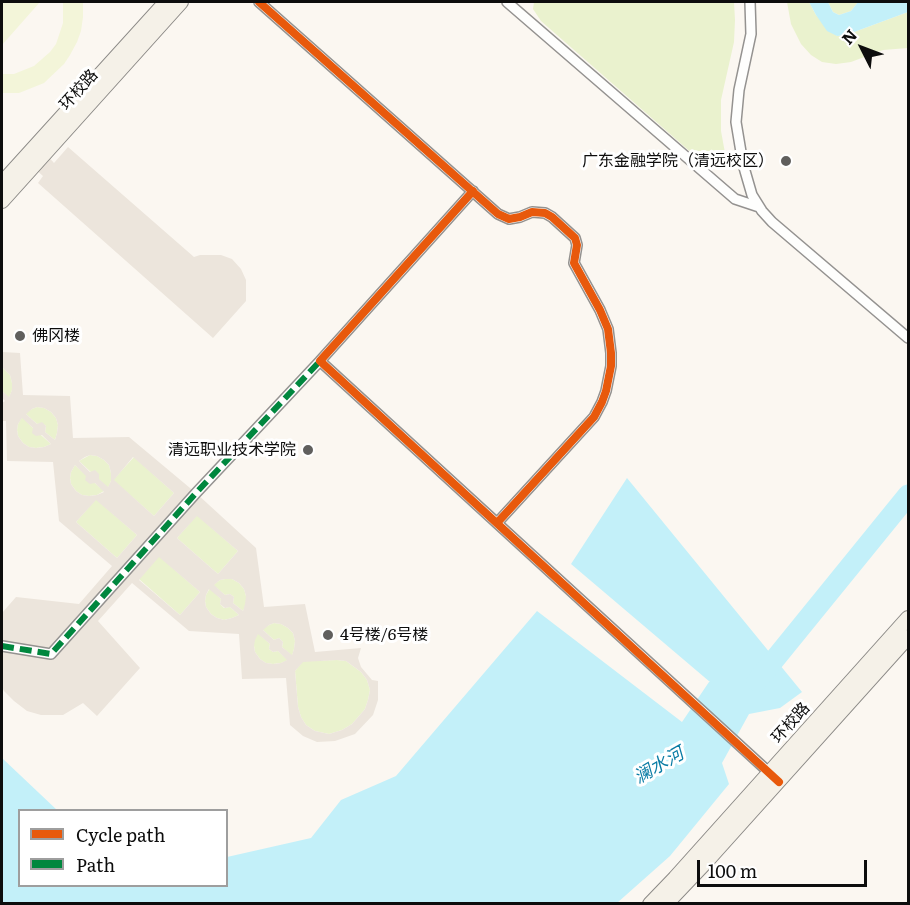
<!DOCTYPE html>
<html>
<head>
<meta charset="utf-8">
<style>
  body { margin:0 }
  #map { position:relative; width:910px; height:905px; overflow:hidden; background:#fbf7f1; font-family:Literata,serif }
  canvas { display:block }
  .frame { position:absolute; inset:0; border:3px solid #0d0d0d; pointer-events:none }
  .legend { position:absolute; left:18px; top:809px; width:210px; height:78px; box-sizing:border-box; background:#fff; border:2px solid #9e9e9e; margin:0; padding:8px 10px; list-style:none; font-size:18px; color:#0d0d0d }
  .legend li { display:flex; align-items:center; gap:12px; height:30px }
  .legend b { width:30px; border:2px solid #9e9e9e }
  .north { position:absolute; left:832px; top:18px; width:60px; height:60px; -webkit-text-stroke:4px #fff; paint-order:stroke; rotate:312deg; font-size:16px; font-weight:700; line-height:24px; text-align:center; color:#0d0d0d }
  .north::after { content:''; display:block; margin:auto; width:21px; height:27px; background:#0d0d0d; clip-path:polygon(50% 0,100% 100%,50% 72%,0 100%) }
  .scale { position:absolute; left:697px; top:860px; width:170px; height:27px; box-sizing:border-box; border:3px solid #0d0d0d; border-top:0; padding-left:8px; font-size:18px; line-height:21px; white-space:nowrap; color:#0d0d0d; -webkit-text-stroke:4px #fff; paint-order:stroke }
</style>
</head>
<body>
<div id="map">
<canvas width="910" height="905"></canvas>
<div class="frame"></div>
<ul class="legend">
<li><b style="height:8px;background:#e8590c"></b>Cycle path</li>
<li><b style="height:8px;background:#00873e"></b>Path</li>
</ul>
<div class="north">N</div>
<div class="scale">100 m</div>
</div>
<script>
const g = document.querySelector('canvas').getContext('2d');
g.lineJoin = 'round';
function fillPath(path, color) {
  g.fillStyle = color;
  g.fill(path, 'evenodd');
}
function poly(rows) {
  const path = new Path2D();
  for (const r of rows) {
    path.moveTo(r[0], r[1]);
    for (let i = 2; i < r.length; i += 2) path.lineTo(r[i], r[i + 1]);
  }
  return path;
}
function strokePath(path, color, width, dash) {
  g.strokeStyle = color;
  g.lineWidth = width;
  g.lineCap = dash ? 'butt' : 'round';
  g.setLineDash(dash || []);
  g.stroke(path);
}
function write(font, color, halo, rows, align = 'center') {
  g.font = font + ' Literata,"Noto Sans SC",serif';
  g.lineWidth = 6;
  g.setLineDash([]);
  g.textBaseline = 'middle';
  g.strokeStyle = halo;
  g.fillStyle = color;
  for (const [text, x, y, turn = 0] of rows) {
    g.save();
    g.translate(x, y);
    g.rotate((+turn || 0) * Math.PI / 180);
    g.textAlign = isNaN(turn) ? turn : align;
    if (halo) g.strokeText(text, 0, 0);
    g.fillText(text, 0, 0);
    g.restore();
  }
}
fillPath(poly([
  [534,2,734,2,735,20,734,42,721,100,721,131,725,153,724,163,717,168,712,169,702,162,541,21,533,9],
  [787,2,809,2,816,15,837,36,846,35,908,12,908,48,883,50,851,62,836,64,822,62,811,55,801,44,791,24],
  [828,2,858,2,851,11,839,15,833,12],
  [2,367,10,375,12,383,12,390,9,398,2,391],
  [37,407,44,408,51,412,56,418,58,425,57,433,55,440,45,432,46,426,42,423,37,424,25,413,32,409],
  [22,417,33,428,51,444,44,447,36,448,29,447,23,443,18,436,17,430,18,424],
  [90,455,97,456,104,460,109,465,111,473,111,481,108,488,79,461],
  [134,457,174,493,154,516,113,480],
  [75,465,87,476,104,491,97,495,89,496,82,495,76,491,71,484,70,478,71,472],
  [96,499,137,535,117,558,76,522],
  [197,515,238,551,218,574,177,538],
  [159,556,200,592,180,615,139,579],
  [225,579,232,579,239,583,244,589,246,596,246,604,243,611,233,603,234,597,230,594,225,595,213,585,220,580],
  [210,588,221,599,220,604,224,608,230,607,239,615,232,618,224,620,217,618,211,614,206,607,205,601,206,595],
  [274,623,281,624,288,628,293,633,295,641,294,649,292,656,282,647,283,642,279,638,274,640,262,629,269,625],
  [258,633,270,644,269,649,273,652,278,651,288,660,281,663,273,664,266,663,260,659,255,652,254,646,254,640],
  [337,660,346,661,361,672,367,680,370,690,368,700,365,709,359,716,352,724,342,730,329,734,315,731,306,725,301,717,298,707,295,671,303,661]
]), '#eaf2ce');
fillPath(poly([
  [2,2,40,2,2,45],
  [63,2,83,2,83,17,81,31,77,42,70,55,64,64,44,83,19,93,2,93,2,74,14,74,34,66,50,52,56,44,63,23]
]), '#f3f5d9');
fillPath(poly([
  [68,147,194,257,200,255,221,255,232,259,241,269,246,280,246,301,213,338,38,183,43,176,33,167,45,153,54,163],
  [2,352,20,353,23,395,70,396,73,438,129,437,196,493,256,548,264,607,305,604,315,652,361,648,358,658,361,667,372,680,378,681,378,700,373,715,355,734,335,741,317,742,303,736,290,725,286,678,242,679,239,634,189,631,132,583,98,621,140,668,97,716,83,703,63,715,41,715,27,711,14,701,4,691,2,687,2,613,16,597,79,604,112,566,59,521,53,462,7,461,6,421,2,421,2,403,5,401,2,398,2,391,9,397,12,390,12,383,10,375,2,367],
  [37,407,44,408,51,412,56,418,58,425,57,433,55,440,45,432,46,426,42,422,37,424,26,414,32,409],
  [22,418,33,428,32,433,36,436,42,435,51,444,44,447,36,448,29,447,23,443,18,436,17,430,18,424],
  [90,455,97,456,104,460,109,465,111,473,111,481,108,487,99,479,99,474,95,470,90,472,79,461,85,457],
  [133,457,174,493,154,516,114,480],
  [75,465,86,476,85,480,90,484,95,483,104,492,97,495,89,496,82,495,76,491,71,484,70,478,71,472],
  [96,500,137,535,117,558,76,522],
  [197,516,238,551,218,574,177,538],
  [159,557,200,592,180,615,139,580],
  [225,579,232,579,239,583,244,589,246,596,245,604,243,611,233,603,234,597,230,594,225,595,214,585,220,580],
  [209,589,221,599,220,604,225,608,230,607,239,615,232,618,224,620,217,618,211,614,206,607,205,601,206,595],
  [274,623,281,624,288,628,293,633,295,641,294,649,292,655,282,647,283,642,279,638,274,640,263,630,269,625],
  [258,634,270,644,269,649,273,652,278,651,287,660,281,663,273,664,266,663,260,659,255,652,254,646,255,640],
  [337,660,346,661,361,672,367,680,370,690,368,700,365,709,359,716,352,724,342,730,329,734,315,731,306,725,301,717,298,707,295,671,303,662]
]), '#ece5dc');
fillPath(poly([
  [809,2,828,2,833,12,839,15,851,11,858,2,908,2,908,12,846,35,837,36,827,31,816,15],
  [627,478,802,692,780,708,749,714,722,763,729,784,670,856,617,903,2,903,2,758,57,810,20,810,20,886,226,886,227,857,311,838,341,800,396,776,537,611,682,722,709,682,710,682,571,564]
]), '#c3f0f9');
strokePath(poly([
  [757,681,908,495]
]), '#c3f0f9', 21);
const street = poly([
  [259,2,498,214,509,219,520,217,532,212,545,213,552,217,575,238,577,245,574,263,600,310,608,329,611,353,611,366,606,391,602,402,594,417,497,523],
  [507,2,735,199,759,207],
  [750,2,751,34,739,90,736,122,743,164,752,195,762,211,772,222,908,338],
  [473,191,320,361,773,776],
  [2,646,51,654,196,493,320,361]
]);
const secondary = poly([
  [2,183,166,2],
  [2,201,181,2],
  [650,904,675,878,908,618],
  [666,904,705,863,908,637]
]);
strokePath(street, '#949290', 12);
strokePath(secondary, '#8b8986', 16);
strokePath(street, '#fefefd', 9);
strokePath(secondary, '#f5f1e8', 14);
strokePath(poly([
  [2,646,51,654,196,493,320,361]
]), '#00873e', 6, [12, 6]);
strokePath(poly([
  [259,2,498,214,509,219,520,217,532,212,545,213,552,217,575,238,577,245,574,263,600,310,608,329,611,353,611,366,606,391,602,402,594,417,497,523],
  [473,191,320,361,779,782]
]), '#e8590c', 8);
for (const [x, y, r, color] of [
  [786,161,6,"#605f5d"],
  [20,336,6,"#605f5d"],
  [308,450,6,"#605f5d"],
  [328,635,6,"#605f5d"]
]) {
  const dot = new Path2D();
  dot.arc(x, y, r, 0, 2 * Math.PI);
  g.fillStyle = color;
  g.fill(dot);
  strokePath(dot, '#fff', 2);
}
write('16px', '#0d0d0d', '#fff', [
  ["环校路",79,90,-48],
  ["环校路",791,723,-48]
]);
write('16px', '#0d0d0d', '#fff', [
  ["广东金融学院（清远校区）",774,161],
  ["佛冈楼",32,336,"left"],
  ["清远职业技术学院",296,450],
  ["4号楼/6号楼",340,635,"left"]
], 'right');
write('italic 18px', '#097ca5', '#fff', [
  ["澜水河",659,766,-30]
]);
</script>
</body>
</html>
